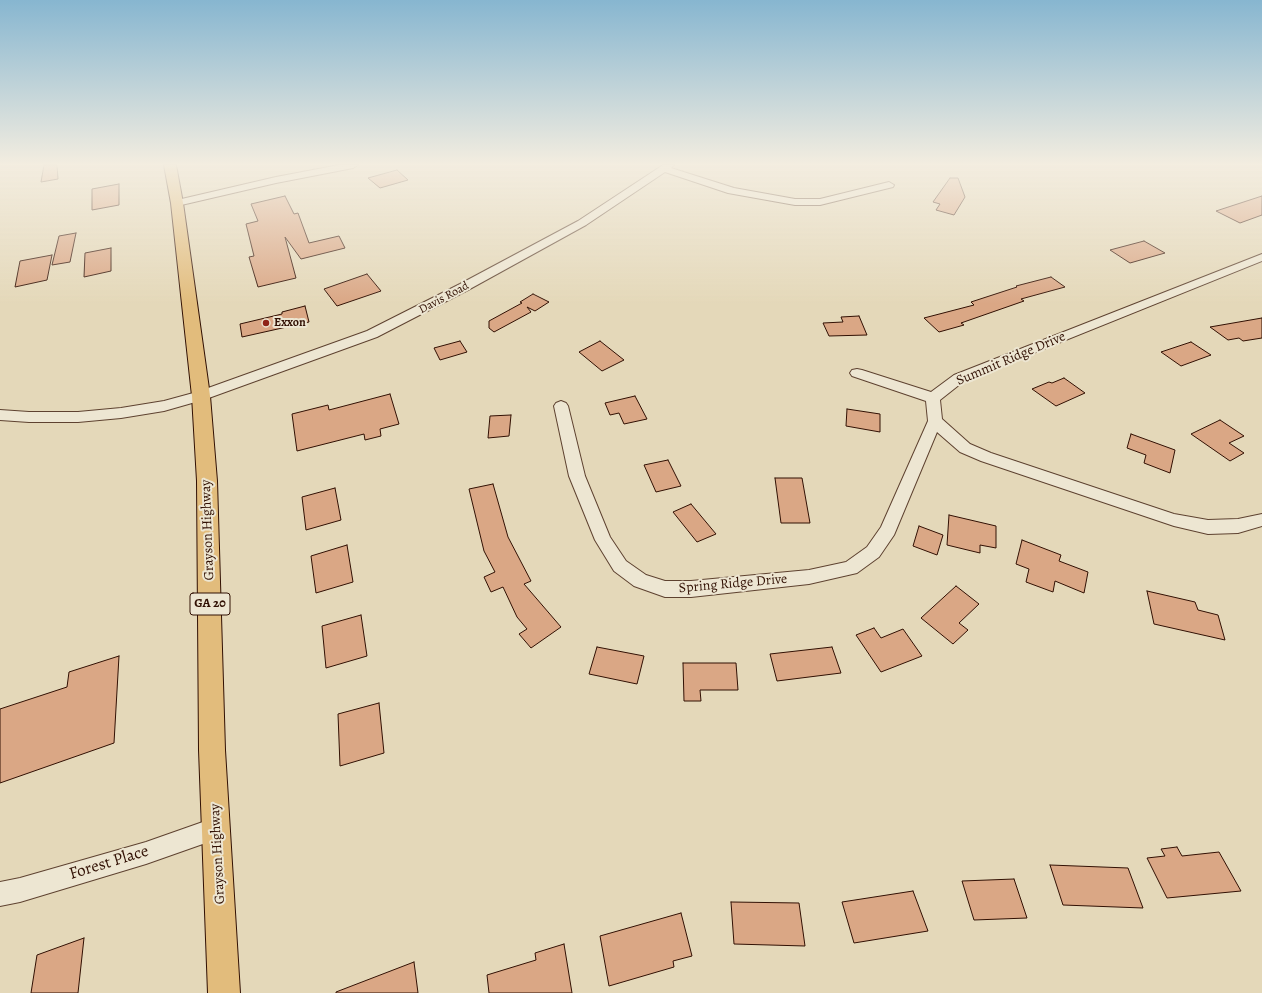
<!DOCTYPE html>
<html>
<head>
<meta charset="utf-8">
<style>
  body { margin:0 }
  canvas { display:block; background:#e4d8b9 }
</style>
</head>
<body>
<canvas width="1262" height="993"></canvas>
<script>
const g = document.querySelector('canvas').getContext('2d');
g.lineJoin = 'round';
function fillPath(path, color) {
  g.fillStyle = color;
  g.fill(path, 'evenodd');
}
function poly(rows) {
  const path = new Path2D();
  for (const r of rows) {
    path.moveTo(r[0], r[1]);
    for (let i = 2; i < r.length; i += 2) path.lineTo(r[i], r[i + 1]);
  }
  return path;
}
function strokePath(path, color, width, dash) {
  g.strokeStyle = color;
  g.lineWidth = width;
  g.lineCap = dash ? 'butt' : 'round';
  g.setLineDash(dash || []);
  g.stroke(path);
}
function write(font, color, halo, rows, align = 'center') {
  g.font = font + ' Alegreya,serif';
  g.lineWidth = 4;
  g.setLineDash([]);
  g.textBaseline = 'middle';
  g.strokeStyle = halo;
  g.fillStyle = color;
  for (const [text, x, y, turn = 0] of rows) {
    g.save();
    g.translate(x, y);
    g.rotate((+turn || 0) * Math.PI / 180);
    g.textAlign = isNaN(turn) ? turn : align;
    if (halo) g.strokeText(text, 0, 0);
    g.fillText(text, 0, 0);
    g.restore();
  }
}
const building = poly([
  [44,165,57,165,58,179,41,182,44,165],
  [397,170,408,180,380,188,368,178,397,170],
  [950,178,958,178,965,197,954,215,936,210,940,204,933,202,950,178],
  [119,184,119,205,92,210,92,189,119,184],
  [285,196,294,214,298,213,309,243,339,236,345,248,301,259,285,237,296,278,258,287,249,257,254,256,246,224,258,221,251,204,285,196],
  [1262,196,1262,215,1240,223,1216,211,1262,196],
  [76,233,70,262,52,265,59,236,76,233],
  [1144,241,1165,253,1130,263,1110,250,1144,241],
  [111,248,111,271,84,277,85,253,111,248],
  [52,255,47,280,15,287,20,261,52,255],
  [367,274,381,291,337,306,324,289,367,274],
  [1051,277,1065,287,1021,299,1024,301,961,323,964,325,939,332,924,318,974,305,971,302,1017,287,1016,286,1051,277],
  [533,294,549,302,535,311,527,307,531,312,494,332,489,328,489,321,522,303,520,302,533,294],
  [305,306,309,322,242,337,240,324,282,314,282,312,305,306],
  [859,316,867,335,829,336,823,323,843,322,841,317,859,316],
  [1262,318,1262,338,1243,341,1239,338,1228,340,1210,327,1262,318],
  [460,341,467,352,440,360,434,348,460,341],
  [600,341,624,360,602,371,579,352,600,341],
  [1191,342,1211,355,1181,366,1161,352,1191,342],
  [1064,378,1085,393,1056,406,1032,389,1049,382,1052,383,1064,378],
  [390,394,399,424,380,429,381,436,365,440,364,434,297,451,292,414,328,405,329,410,390,394],
  [635,396,647,419,624,424,619,413,610,415,605,403,635,396],
  [847,409,880,414,880,432,846,426,847,409],
  [511,415,509,436,488,438,490,416,511,415],
  [1220,420,1244,436,1229,443,1244,453,1230,461,1191,434,1220,420],
  [1131,434,1175,450,1170,473,1144,463,1146,455,1127,448,1131,434],
  [668,460,681,486,656,492,644,465,668,460],
  [775,478,802,478,810,523,781,523,775,478],
  [493,484,508,537,531,581,524,584,561,627,531,648,519,634,527,629,517,617,503,587,491,592,484,577,495,572,484,551,469,489,493,484],
  [335,488,341,520,306,530,302,497,335,488],
  [691,504,716,534,697,542,673,512,691,504],
  [949,515,996,526,996,548,980,545,980,553,947,545,949,515],
  [919,526,943,535,937,555,913,546,919,526],
  [1022,540,1061,555,1059,561,1088,572,1084,593,1055,581,1053,592,1026,582,1029,569,1016,564,1022,540],
  [347,545,353,582,316,593,311,556,347,545],
  [956,586,979,604,959,623,968,630,953,644,921,618,956,586],
  [1147,591,1195,602,1198,610,1218,615,1225,640,1154,624,1147,591],
  [361,615,367,656,326,668,322,626,361,615],
  [874,628,881,638,903,629,922,656,881,672,856,635,874,628],
  [597,647,644,656,637,684,589,674,597,647],
  [832,647,841,673,777,681,770,654,832,647],
  [119,656,114,743,0,783,0,709,67,687,69,672,119,656],
  [683,663,736,663,738,690,700,690,701,701,684,701,683,663],
  [379,703,384,753,340,766,338,714,379,703],
  [1177,847,1182,856,1219,852,1241,891,1167,898,1147,858,1165,856,1161,849,1177,847],
  [1050,865,1128,868,1143,908,1063,905,1050,865],
  [1014,879,1027,918,974,920,962,881,1014,879],
  [913,891,928,931,854,943,842,902,913,891],
  [731,902,799,903,805,946,734,944,731,902],
  [681,913,692,956,673,961,674,967,609,986,600,936,681,913],
  [84,938,78,993,31,993,37,955,84,938],
  [564,944,572,993,489,993,487,975,536,960,535,953,564,944],
  [414,962,418,993,336,993,336,992,414,962]
]);
fillPath(building, '#daa785');
strokePath(building, '#311003', 1);
const minor = poly([
  [339,165,358,165,353,168,276,183,177,206,172,203,173,201,276,177,339,165],
  [663,165,674,165,671,168,734,188,795,199,820,199,889,182,894,185,893,187,820,205,795,205,728,193,665,172,586,225,468,290,377,337,206,399,164,411,121,418,78,422,29,422,0,420,0,410,29,412,78,412,121,408,164,401,197,392,367,331,460,284,578,221,663,165],
  [1262,254,1262,261,964,381,940,400,942,419,970,444,991,453,1174,514,1208,520,1238,519,1262,514,1262,526,1238,533,1208,534,1174,526,981,461,960,452,937,432,894,535,879,557,857,573,809,584,691,597,665,597,634,586,614,571,595,540,569,476,554,406,556,403,561,401,566,403,568,406,585,476,610,537,626,561,646,575,665,581,691,581,809,570,846,562,867,547,881,527,928,421,926,401,852,376,850,373,852,370,857,369,862,370,931,392,954,375,1262,254],
  [217,817,225,820,228,828,225,836,217,839,146,864,20,902,0,906,0,882,20,878,146,842,217,817]
]);
const major = poly([
  [164,165,176,165,183,203,210,396,217,481,225,750,240,993,208,993,199,750,197,481,192,396,171,203,164,165]
]);
strokePath(minor, '#5e4230', 2);
strokePath(major, '#311003', 2);
fillPath(minor, '#ede6d2');
fillPath(major, '#e2bc7c');
const sky = g.createLinearGradient(0, 0, 0, 304);
sky.addColorStop(0, '#87b6d0');
sky.addColorStop(0.54, '#f3ede0');
sky.addColorStop(1, '#f3ede000');
g.fillStyle = sky;
g.fillRect(0, 0, 1262, 304);
for (const [x, y, r, color] of [
  [266,323,4,"#8f2418"]
]) {
  const dot = new Path2D();
  dot.arc(x, y, r, 0, 2 * Math.PI);
  g.fillStyle = color;
  g.fill(dot);
  strokePath(dot, '#ede6d2', 1.5);
}
write('12px', '#311003', '#ede6d2', [
  ["Davis Road",444,298,-28]
]);
write('bold 12px', '#311003', '#ede6d2', [
  ["Exxon",274,323]
], 'left');
for (const [x, y, w] of [
  [210,604,40]
]) {
  const box = new Path2D();
  box.roundRect(x - w / 2, y - 11, w, 22, 3);
  g.fillStyle = '#ede6d2';
  g.fill(box);
  strokePath(box, '#311003', 1);
}
write('bold 13px', '#311003', null, [
  ["GA 20",210,604]
]);
write('14px', '#311003', '#ede6d2', [
  ["Summit Ridge Drive",1011,359,-23],
  ["Grayson Highway",208,530,-92],
  ["Spring Ridge Drive",733,584,-5],
  ["Grayson Highway",218,854,-93]
]);
write('17px', '#311003', '#ede6d2', [
  ["Forest Place",109,863,-17]
]);
</script>
</body>
</html>
